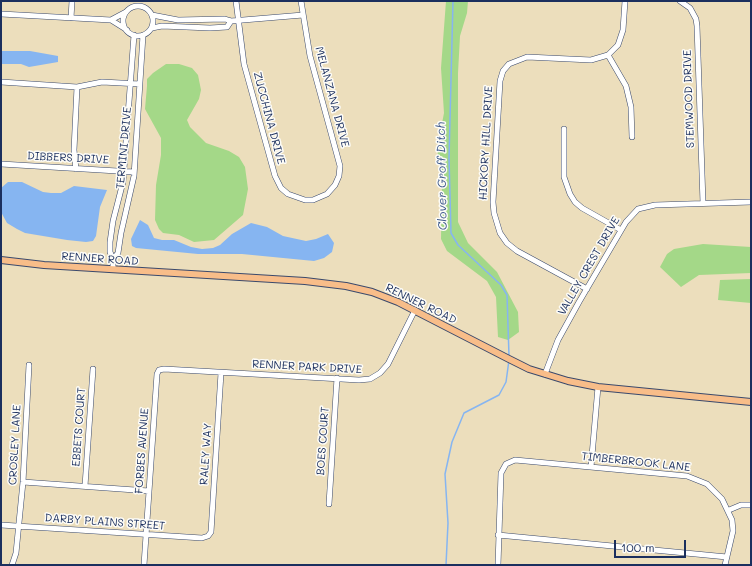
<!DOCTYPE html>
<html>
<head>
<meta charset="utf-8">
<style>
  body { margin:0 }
  #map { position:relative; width:752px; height:566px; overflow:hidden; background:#ecdebc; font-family:Mali,sans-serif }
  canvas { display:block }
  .frame { position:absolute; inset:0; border:2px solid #1b2f5e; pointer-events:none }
  .scale { position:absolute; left:614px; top:540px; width:72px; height:18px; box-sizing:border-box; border:2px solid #1b2f5e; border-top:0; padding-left:5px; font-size:12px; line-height:14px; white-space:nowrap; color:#1b2f5e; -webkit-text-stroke:3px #fdfcf7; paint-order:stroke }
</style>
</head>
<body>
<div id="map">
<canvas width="752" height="566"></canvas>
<div class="frame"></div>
<div class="scale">100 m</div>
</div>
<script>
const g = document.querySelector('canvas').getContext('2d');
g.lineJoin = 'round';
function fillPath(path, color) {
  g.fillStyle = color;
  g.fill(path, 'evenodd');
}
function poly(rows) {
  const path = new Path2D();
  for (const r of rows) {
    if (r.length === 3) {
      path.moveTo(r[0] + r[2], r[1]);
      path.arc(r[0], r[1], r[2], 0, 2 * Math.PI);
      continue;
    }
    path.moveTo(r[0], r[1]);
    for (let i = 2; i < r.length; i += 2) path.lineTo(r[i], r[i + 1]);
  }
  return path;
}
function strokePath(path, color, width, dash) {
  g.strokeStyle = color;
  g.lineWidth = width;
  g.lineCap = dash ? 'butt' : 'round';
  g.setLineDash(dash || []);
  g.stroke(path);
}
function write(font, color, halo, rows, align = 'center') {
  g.font = font + ' Mali,sans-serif';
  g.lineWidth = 3;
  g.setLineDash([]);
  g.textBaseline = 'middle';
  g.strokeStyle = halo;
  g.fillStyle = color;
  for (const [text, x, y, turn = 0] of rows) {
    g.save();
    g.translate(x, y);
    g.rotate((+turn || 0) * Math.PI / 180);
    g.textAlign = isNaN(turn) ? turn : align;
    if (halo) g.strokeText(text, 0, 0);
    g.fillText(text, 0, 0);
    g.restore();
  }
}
fillPath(poly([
  [446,1,468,1,467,13,460,36,458,73,458,222,468,243,497,272,518,312,519,332,508,340,498,337,496,297,487,281,447,251,441,239,442,179,437,149,444,113,441,68],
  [166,64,179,64,192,68,198,75,201,90,199,99,187,120,190,127,206,143,229,151,239,157,245,167,248,189,243,215,214,240,194,242,179,235,163,233,159,229,155,220,156,185,161,155,161,138,145,109,147,86,147,79,153,73],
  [703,244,751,247,751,273,699,275,681,287,660,267,667,254,674,249],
  [751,279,751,303,718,300,720,280]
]), '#a4d888');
fillPath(poly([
  [1,51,30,51,58,56,58,62,29,67,21,64,1,64],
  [8,182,22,182,43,192,51,193,61,193,74,186,107,190,100,207,96,236,93,241,86,242,67,240,25,233,17,229,7,223,1,212,1,188],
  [140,220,148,225,154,238,162,240,174,240,191,247,202,249,213,248,220,245,232,234,251,223,267,227,283,236,306,241,316,239,328,234,334,243,332,252,324,258,314,261,242,254,198,254,136,248,132,246,131,239]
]), '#86b5f1');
strokePath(poly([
  [453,1,449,158,451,233,458,245,501,285,507,295,509,356],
  [446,565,448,523,445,474,452,442,464,413,499,395,506,382,509,360]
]), '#86b5f1', 1.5);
const minor = poly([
  [236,1,244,64,275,176,281,188,288,194,305,200,313,200,327,194,335,185,339,176,340,166,310,56,301,1],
  [680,1,690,8,696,19,697,26,703,203],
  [138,21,15],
  [1,14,111,20,127,30],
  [152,15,178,20,225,19,231,21,303,15],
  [71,18,72,1],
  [111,20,126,12],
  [152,28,162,26,210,28,227,27,231,21],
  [608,55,626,86,631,107,632,137],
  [1,82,77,87,102,82,140,84],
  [564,129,564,177,570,194,575,202,582,208,621,230],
  [1,164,134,172],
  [76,169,74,150,77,87],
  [113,259,118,253,121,233,134,176,143,35],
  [113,269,113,259,110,252,110,242,113,221,123,182,134,35],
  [587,289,517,251,507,243,500,233,494,213,493,202,500,81,503,71,509,64,527,57,591,60,608,55,618,45,623,30,625,1],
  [545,374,558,340,579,302,626,222,638,209,655,205,751,202],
  [591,467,598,387],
  [23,482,149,491],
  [85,486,93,369],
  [329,504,337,378],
  [729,510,741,505,751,505],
  [1,525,202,538,208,536,211,532,221,373],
  [498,535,727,557],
  [12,565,16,553,23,482,29,365],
  [144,565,157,374,159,370,164,369,359,380,370,379,380,373,388,364,415,310],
  [498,565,501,473,506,464,515,460,687,476,707,484,722,499,732,520,733,531,725,565]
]);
const major = poly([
  [1,260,44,265,305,281,346,286,372,292,398,302,509,359,529,369,568,381,598,387,751,402]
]);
strokePath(minor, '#3a496c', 6);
strokePath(major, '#3a496c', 8);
strokePath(minor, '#fff', 5);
strokePath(major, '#f8bd89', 6);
write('11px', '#1b2f5e', '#fdfcf7', [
  ["MELANZANA DRIVE",332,97,75],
  ["STEMWOOD DRIVE",689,99,-92],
  ["ZUCCHINA DRIVE",269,118,75],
  ["HICKORY HILL DRIVE",486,143,-87],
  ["TERMINI DRIVE",124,148,-85],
  ["DIBBERS DRIVE",68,158,3],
  ["RENNER ROAD",100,259,4],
  ["VALLEY CREST DRIVE",589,266,-60],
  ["RENNER ROAD",421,304,26],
  ["RENNER PARK DRIVE",307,367,3],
  ["EBBETS COURT",79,427,-86],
  ["BOES COURT",323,441,-86],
  ["CROSLEY LANE",15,445,-87],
  ["FORBES AVENUE",142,451,-86],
  ["RALEY WAY",206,454,-86],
  ["TIMBERBROOK LANE",636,462,6],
  ["DARBY PLAINS STREET",105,522,4]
]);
write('italic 12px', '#3b578a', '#fdfcf7', [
  ["Clover Groff Ditch",442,176,-91]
]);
</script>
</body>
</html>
